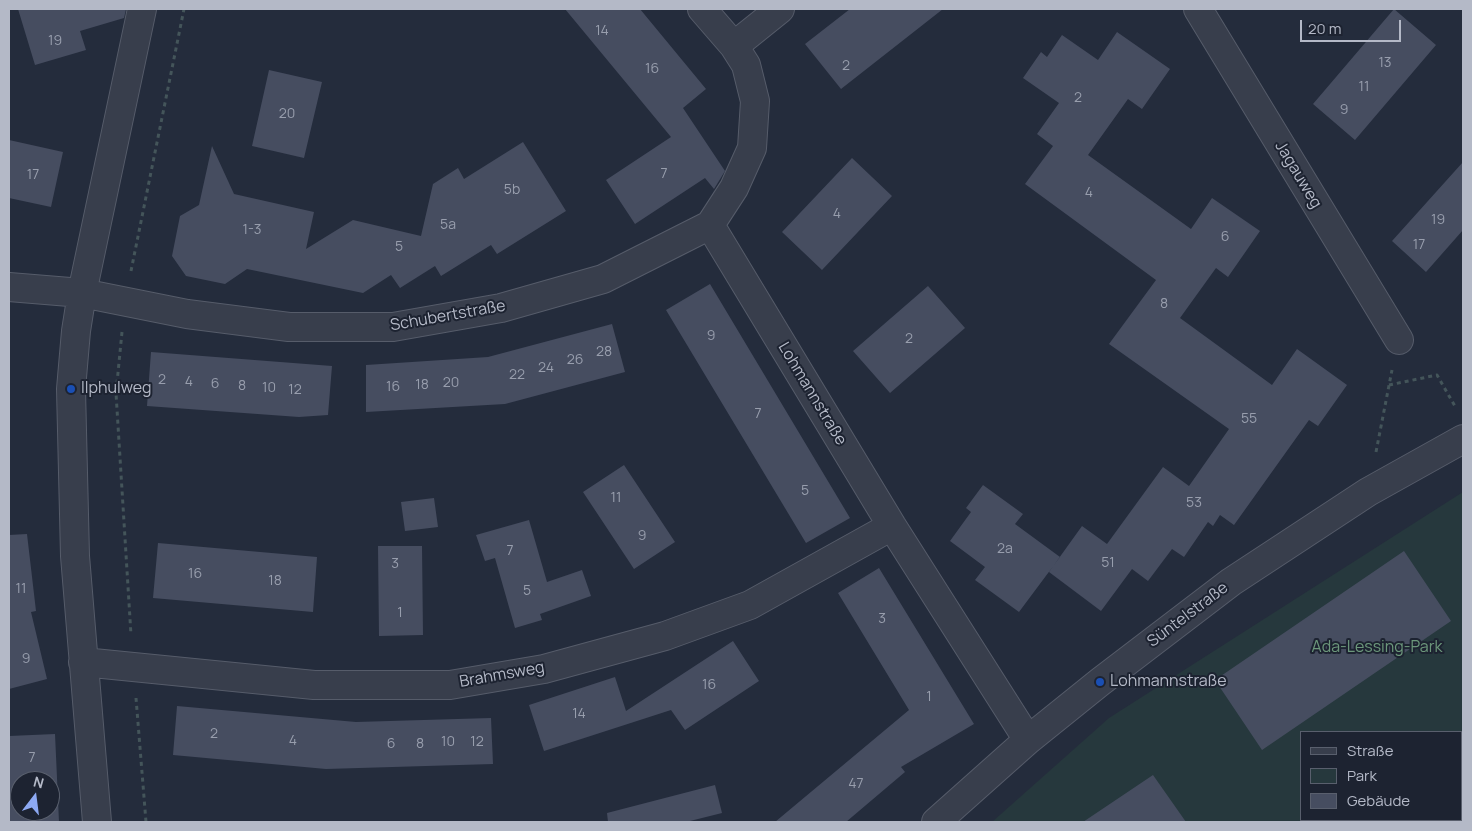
<!DOCTYPE html>
<html>
<head>
<meta charset="utf-8">
<style>
  body { margin:0 }
  #map { position:relative; width:1472px; height:831px; overflow:hidden; background:#242c3c; font-family:Manrope,sans-serif }
  canvas { display:block }
  .frame { position:absolute; inset:0; border:10px solid #b4b9c7; pointer-events:none }
  .legend { position:absolute; left:1300px; top:731px; width:162px; height:90px; box-sizing:border-box; background:#1d2331; border:1px solid #595f6d; margin:0; padding:6px 9px; list-style:none; font-size:15px; color:#b4b9c7 }
  .legend li { display:flex; align-items:center; gap:10px; height:25px }
  .legend b { width:25px; border:1px solid #595f6d }
  .north { position:absolute; left:10px; top:771px; width:50px; height:50px; box-sizing:border-box; background:#1d2331; border:1px solid #595f6d; border-radius:50%; rotate:15deg; font-size:14px; font-weight:700; line-height:20px; text-align:center; color:#b4b9c7 }
  .north::after { content:''; display:block; margin:auto; width:18px; height:22px; background:#8da9f3; clip-path:polygon(50% 0,100% 100%,50% 72%,0 100%) }
  .scale { position:absolute; left:1300px; top:20px; width:101px; height:22px; box-sizing:border-box; border:2px solid #b4b9c7; border-top:0; padding-left:6px; font-size:15px; line-height:18px; white-space:nowrap; color:#b4b9c7; -webkit-text-stroke:4px #1d2331; paint-order:stroke }
</style>
</head>
<body>
<div id="map">
<canvas width="1472" height="831"></canvas>
<div class="frame"></div>
<ul class="legend">
<li><b style="height:6px;background:#383e4c"></b>Straße</li>
<li><b style="height:14px;background:#26383d"></b>Park</li>
<li><b style="height:14px;background:#464d60"></b>Gebäude</li>
</ul>
<div class="north">N</div>
<div class="scale">20 m</div>
</div>
<script>
const g = document.querySelector('canvas').getContext('2d');
g.lineJoin = 'round';
function fillPath(path, color) {
  g.fillStyle = color;
  g.fill(path, 'evenodd');
}
function poly(rows) {
  const path = new Path2D();
  for (const r of rows) {
    path.moveTo(r[0], r[1]);
    for (let i = 2; i < r.length; i += 2) path.lineTo(r[i], r[i + 1]);
  }
  return path;
}
function strokePath(path, color, width, dash) {
  g.strokeStyle = color;
  g.lineWidth = width;
  g.lineCap = dash ? 'butt' : 'round';
  g.setLineDash(dash || []);
  g.stroke(path);
}
function write(font, color, halo, rows, align = 'center') {
  g.font = font + ' Manrope,sans-serif';
  g.lineWidth = 4;
  g.setLineDash([]);
  g.textBaseline = 'middle';
  g.strokeStyle = halo;
  g.fillStyle = color;
  for (const [text, x, y, turn = 0] of rows) {
    g.save();
    g.translate(x, y);
    g.rotate((+turn || 0) * Math.PI / 180);
    g.textAlign = isNaN(turn) ? turn : align;
    if (halo) g.strokeText(text, 0, 0);
    g.fillText(text, 0, 0);
    g.restore();
  }
}
fillPath(poly([
  [1463,492,1463,822,992,822,1109,718],
  [1301,732,1461,732,1461,820,1301,820]
]), '#26383d');
fillPath(poly([
  [18,9,126,9,124,18,80,31,86,50,35,65],
  [565,9,640,9,706,89,683,108,725,171,714,189,705,178,635,224,606,180,671,137],
  [850,9,943,9,841,89,805,44],
  [1394,9,1436,45,1355,140,1313,104],
  [1117,32,1170,69,1142,109,1128,99,1088,155,1191,229,1212,198,1260,231,1228,277,1216,268,1180,318,1272,385,1297,349,1347,385,1318,426,1309,420,1234,525,1220,515,1213,526,1208,522,1184,557,1172,549,1148,581,1132,569,1101,611,1049,572,1082,526,1107,544,1163,467,1189,486,1229,429,1109,344,1156,280,1025,184,1053,146,1037,134,1059,103,1023,78,1041,52,1047,57,1062,35,1098,60],
  [269,70,322,82,304,158,252,146],
  [9,140,63,152,51,207,9,198],
  [523,142,566,211,497,254,491,245,441,276,435,266,400,288,391,275,363,293,247,269,225,284,186,276,172,256,180,216,199,205,212,146,234,194,314,212,306,249,353,220,421,236,433,184,458,168,464,179],
  [852,158,892,196,822,270,782,232],
  [1463,162,1463,230,1426,272,1392,241],
  [710,284,850,518,806,543,666,310],
  [928,286,965,328,890,393,853,351],
  [612,324,625,372,505,404,366,412,366,365,488,357],
  [151,352,332,366,328,415,299,417,147,406],
  [624,465,675,542,634,569,583,492],
  [983,485,1023,514,1015,524,1060,557,1019,612,975,580,985,567,950,541,971,512,966,508],
  [434,498,438,527,405,531,401,502],
  [529,520,547,582,582,570,591,596,540,614,542,620,515,628,495,558,485,561,476,535],
  [27,534,36,611,31,612,47,679,9,689,9,535],
  [158,543,317,557,313,612,153,598],
  [378,546,422,546,423,635,379,636],
  [1404,551,1451,621,1262,750,1215,680],
  [879,568,974,724,901,767,905,772,846,822,775,822,909,710,838,593],
  [733,641,759,681,685,730,671,710,544,751,529,705,615,677,626,711],
  [177,706,356,722,491,718,493,764,326,769,173,755],
  [55,734,59,822,9,822,9,736],
  [20,781,50,781,50,811,20,811],
  [1153,775,1186,822,1083,822],
  [715,785,722,813,686,822,608,822,607,813]
]), '#464d60');
const minor = poly([
  [702,9,734,46,746,65,755,101,752,148,734,188,710,225],
  [1198,9,1399,340],
  [734,46,780,9],
  [710,225,892,526,1028,740],
  [9,287,82,293,187,314,289,327,393,327,501,308,603,279,710,225],
  [83,662,314,685,450,685,544,669,665,636,750,605,892,526],
  [97,822,75,556,71,389,76,331,82,293,142,9],
  [936,822,1028,740,1100,682,1231,582,1368,492,1463,439]
]);
strokePath(minor, '#565c6a', 30);
strokePath(poly([
  [131,271,184,9],
  [122,332,116,393,131,635],
  [1389,385,1437,375,1456,408],
  [1376,452,1392,370],
  [136,698,146,822],
  [1461,742,1463,741],
  [1344,822,1347,820]
]), '#44555a', 3, [4, 4]);
strokePath(minor, '#383e4c', 28);
for (const [x, y, r, color] of [
  [71,389,5,"#1a4fb4"],
  [1100,682,5,"#1a4fb4"]
]) {
  const dot = new Path2D();
  dot.arc(x, y, r, 0, 2 * Math.PI);
  g.fillStyle = color;
  g.fill(dot);
  strokePath(dot, '#1d2331', 2);
}
write('14px', '#989ead', null, [
  ["14",602,31],
  ["19",55,41],
  ["13",1385,63],
  ["2",846,66],
  ["16",652,69],
  ["11",1364,87],
  ["2",1078,98],
  ["9",1344,110],
  ["20",287,114],
  ["7",664,174],
  ["17",33,175],
  ["5b",512,190],
  ["4",1089,193],
  ["4",837,214],
  ["19",1438,220],
  ["5a",448,225],
  ["1-3",252,230],
  ["6",1225,237],
  ["17",1419,245],
  ["5",399,247],
  ["8",1164,304],
  ["9",711,336],
  ["2",909,339],
  ["28",604,352],
  ["26",575,360],
  ["24",546,368],
  ["22",517,375],
  ["2",162,380],
  ["4",189,382],
  ["20",451,383],
  ["6",215,384],
  ["18",422,385],
  ["8",242,386],
  ["16",393,387],
  ["10",269,388],
  ["12",295,390],
  ["7",758,414],
  ["55",1249,419],
  ["5",805,491],
  ["11",616,498],
  ["53",1194,503],
  ["9",642,536],
  ["2a",1005,549],
  ["7",510,551],
  ["51",1108,563],
  ["3",395,564],
  ["16",195,574],
  ["18",275,581],
  ["11",21,589],
  ["5",527,591],
  ["1",400,613],
  ["3",882,619],
  ["9",26,659],
  ["16",709,685],
  ["1",929,697],
  ["14",579,714],
  ["2",214,734],
  ["4",293,741],
  ["10",448,742],
  ["12",477,742],
  ["6",391,744],
  ["8",420,744],
  ["7",32,758],
  ["47",856,784]
]);
write('16px', '#b4b9c7', '#1d2331', [
  ["Jagauweg",1298,175,59],
  ["Schubertstraße",448,316,-10],
  ["Lohmannstraße",812,394,59],
  ["Süntelstraße",1188,615,-37],
  ["Brahmsweg",502,675,-10]
]);
write('16px', '#b4b9c7', '#1d2331', [
  ["Ilphulweg",81,389],
  ["Lohmannstraße",1110,682]
], 'left');
write('16px', '#6c977b', '#1d2331', [
  ["Ada-Lessing-Park",1377,648]
]);
</script>
</body>
</html>
